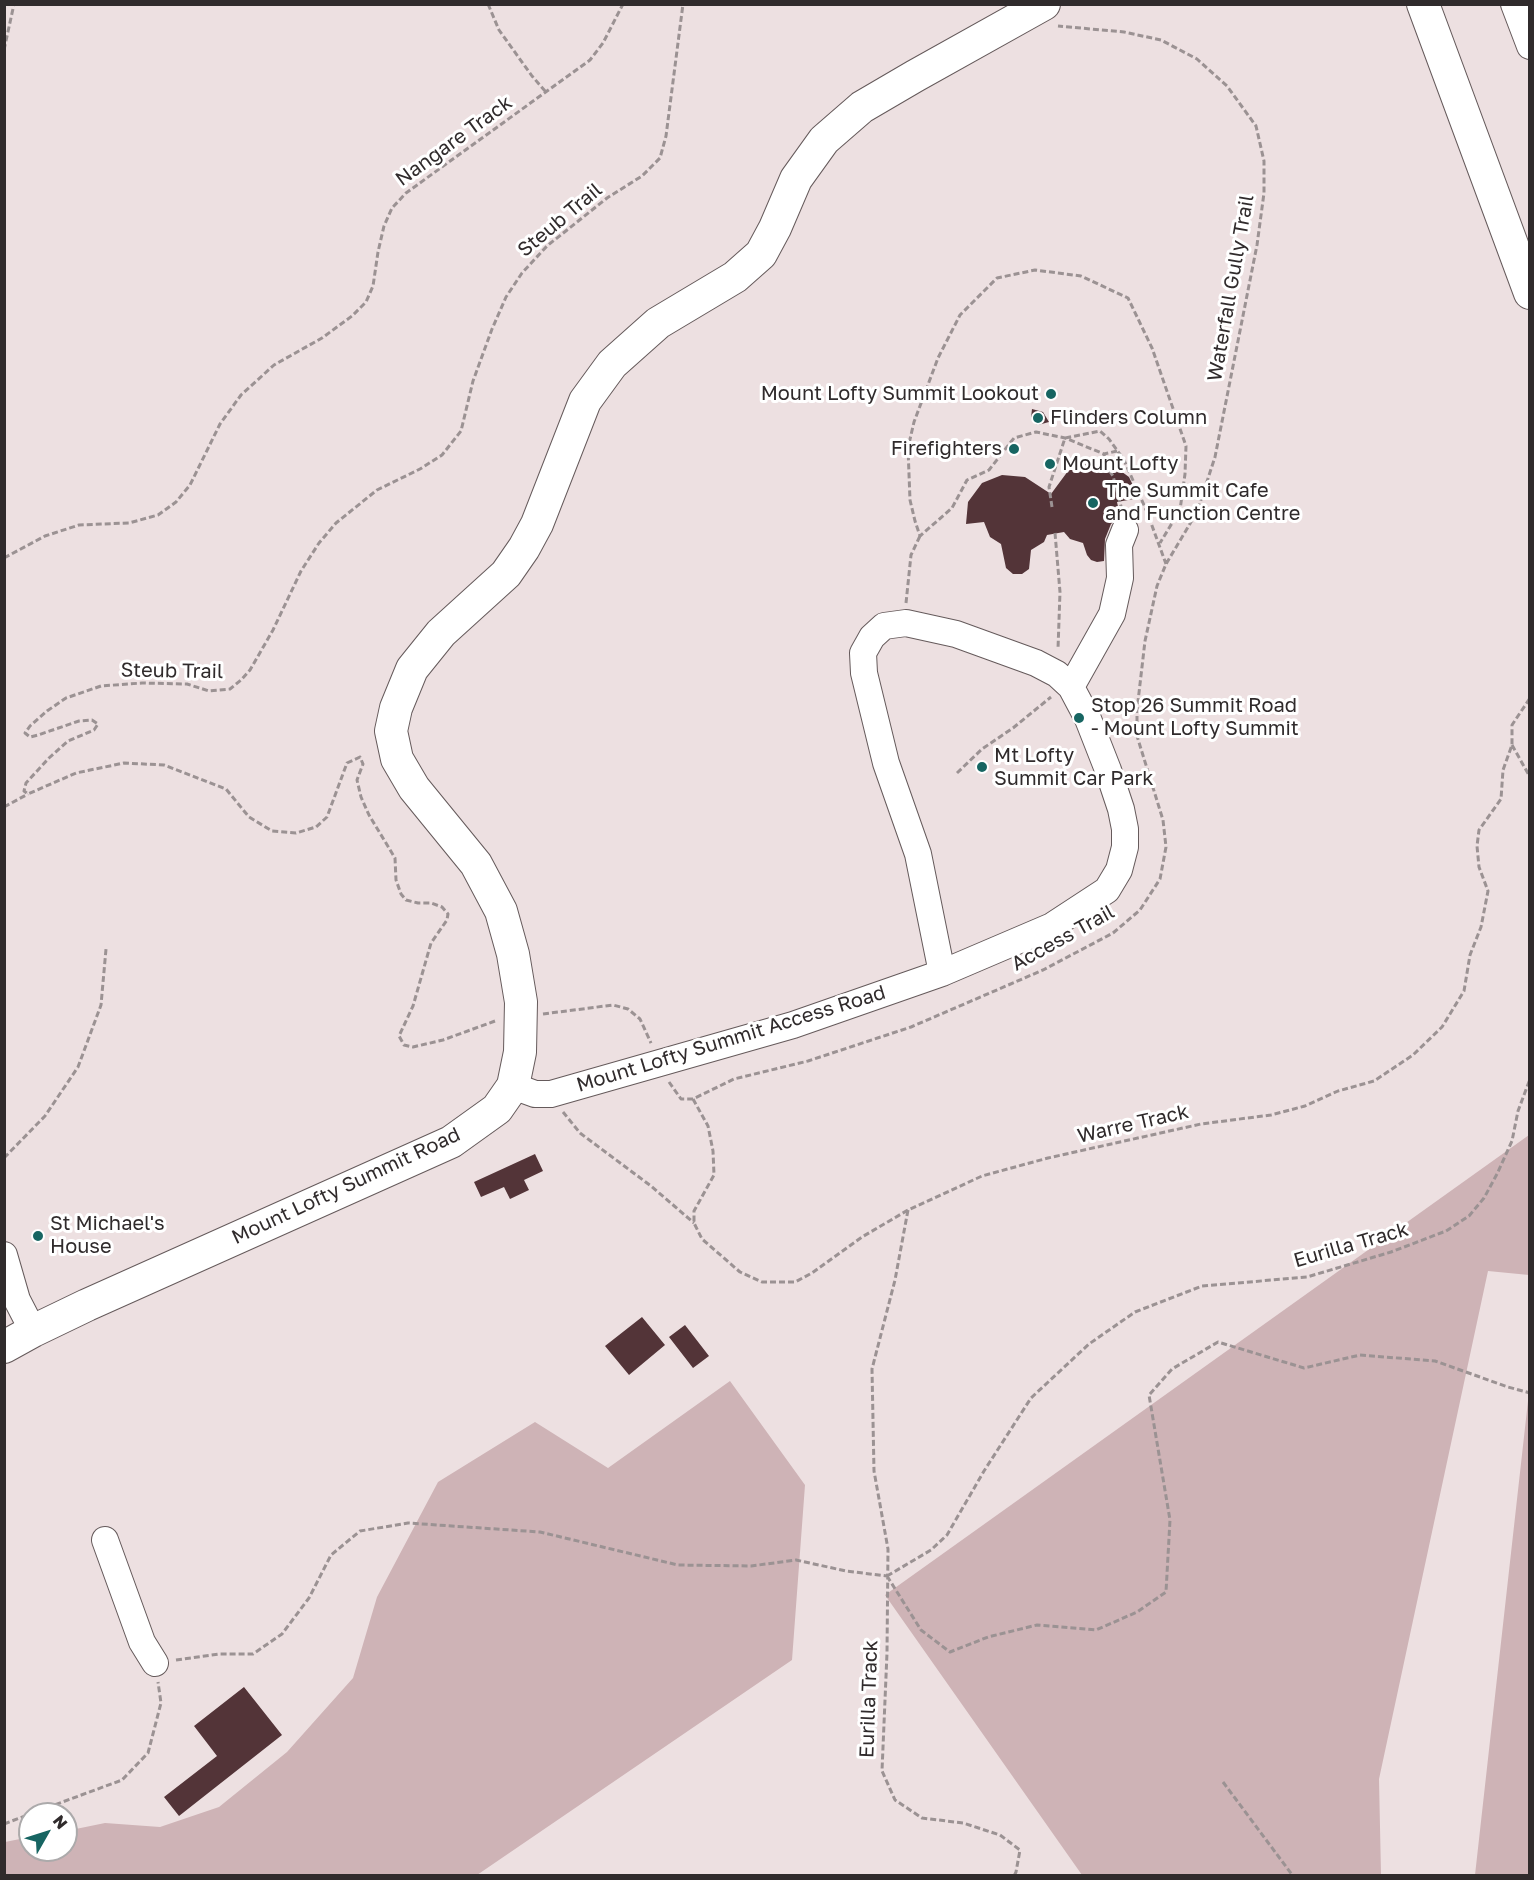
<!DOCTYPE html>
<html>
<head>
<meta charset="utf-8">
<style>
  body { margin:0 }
  #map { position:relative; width:1534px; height:1880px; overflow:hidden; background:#ede0e1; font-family:"Golos Text",sans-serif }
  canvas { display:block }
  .frame { position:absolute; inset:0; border:6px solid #302b2c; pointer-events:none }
  .north { position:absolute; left:18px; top:1802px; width:60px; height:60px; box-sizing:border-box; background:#fff; border:2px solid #acaaab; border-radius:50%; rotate:51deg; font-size:16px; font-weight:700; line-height:24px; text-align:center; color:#302b2c }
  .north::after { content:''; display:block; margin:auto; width:21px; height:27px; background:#176562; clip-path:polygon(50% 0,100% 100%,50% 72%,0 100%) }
</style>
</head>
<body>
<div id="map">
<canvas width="1534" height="1880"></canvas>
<div class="frame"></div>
<div class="north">N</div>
</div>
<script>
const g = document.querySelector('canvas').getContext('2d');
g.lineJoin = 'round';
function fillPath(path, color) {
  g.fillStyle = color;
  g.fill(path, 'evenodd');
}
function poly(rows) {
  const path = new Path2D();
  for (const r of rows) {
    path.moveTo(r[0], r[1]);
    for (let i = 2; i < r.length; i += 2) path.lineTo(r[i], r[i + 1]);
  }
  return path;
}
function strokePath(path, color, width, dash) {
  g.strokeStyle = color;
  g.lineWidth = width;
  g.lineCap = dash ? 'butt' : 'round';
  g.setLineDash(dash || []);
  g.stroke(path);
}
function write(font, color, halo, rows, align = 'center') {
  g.font = font + ' "Golos Text",sans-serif';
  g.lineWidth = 6;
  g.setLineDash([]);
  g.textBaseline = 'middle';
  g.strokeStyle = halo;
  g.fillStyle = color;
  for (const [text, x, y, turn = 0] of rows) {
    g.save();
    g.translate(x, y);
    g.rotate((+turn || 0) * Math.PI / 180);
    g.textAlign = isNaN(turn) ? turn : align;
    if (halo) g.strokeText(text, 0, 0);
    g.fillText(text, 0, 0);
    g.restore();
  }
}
fillPath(poly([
  [1529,1135,1529,1275,1488,1271,1379,1779,1381,1875,1082,1875,885,1595],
  [730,1381,805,1485,792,1660,477,1875,5,1875,5,1842,30,1837,30,1850,66,1850,66,1831,105,1823,160,1827,219,1807,287,1752,353,1678,377,1597,438,1482,535,1422,608,1468],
  [1529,1392,1529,1875,1475,1875]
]), '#ceb3b6');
fillPath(poly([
  [1032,409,1043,412,1049,422,1038,425,1035,424,1031,418],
  [1089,462,1111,464,1129,477,1139,498,1117,502,1120,516,1111,524,1105,539,1104,561,1097,562,1091,560,1087,555,1083,543,1070,539,1064,532,1047,535,1044,542,1031,550,1029,569,1022,574,1013,574,1006,568,1001,544,990,537,984,522,966,524,968,502,982,483,1002,475,1025,477,1051,494,1068,471],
  [535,1154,543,1171,524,1180,529,1190,510,1199,504,1187,481,1197,474,1182],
  [642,1317,665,1345,629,1375,605,1346],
  [685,1325,709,1356,693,1368,669,1337],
  [244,1687,282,1735,179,1816,164,1797,217,1756,194,1726]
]), '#533438');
const minor = poly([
  [1514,4,1530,46],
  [1071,687,1112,614,1120,578,1119,545,1125,530],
  [513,1086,535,1094,551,1094,793,1025,942,973,1052,926,1107,890,1119,870,1125,847,1125,829,1121,809,1108,770,1088,719,1071,687,1057,674,1036,663,956,634,906,623,884,626,872,637,863,653,864,673,886,763,918,854,942,973],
  [4,1255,17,1300,33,1331],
  [105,1540,142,1642,155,1663]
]);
const major = poly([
  [1423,4,1530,293],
  [4,1347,33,1331,87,1305,451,1142,497,1109,513,1086,520,1052,521,1002,513,954,501,911,476,864,414,788,397,759,391,731,396,708,412,669,441,633,506,574,524,548,537,524,585,401,612,364,658,323,735,277,761,254,775,228,796,179,824,140,862,107,915,76,1044,4]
]);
strokePath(minor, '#655a5b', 28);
strokePath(major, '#655a5b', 34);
strokePath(poly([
  [488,4,499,30,532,76,546,92],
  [4,50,14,4],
  [1117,451,1104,454,1065,438,1036,432,1014,438,989,470,967,480,952,508,920,536,915,521,910,500,908,448,914,422,938,358,960,315,997,278,1035,270,1081,276,1128,298,1152,348,1186,446,1185,474,1180,510,1160,543],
  [1104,454,1105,464,1113,476,1122,510],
  [1052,507,1049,487,1065,438,1100,431,1109,439,1124,460,1147,512,1166,564],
  [1055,533,1060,592,1058,649],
  [4,558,45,536,79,525,129,523,158,515,176,502,190,485,220,424,241,395,274,365,322,338,352,316,366,302,373,286,378,252,384,226,392,208,406,193,590,60,603,43,623,4],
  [906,603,911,555,920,536],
  [1512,745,1530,777],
  [957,773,982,749,1013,728,1051,697],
  [4,807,28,794],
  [543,1014,613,1005,628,1009,640,1019,651,1043],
  [495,1021,443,1040,413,1047,404,1045,399,1036,413,1006,431,943,447,920,448,914,442,907,431,903,418,903,406,900,401,894,396,880,395,858,369,815,361,797,357,780,363,764,360,757,347,763,327,817,316,827,296,833,272,831,249,817,226,789,164,765,124,763,76,773,28,794,24,791,26,783,49,758,68,741,94,730,98,724,92,720,79,721,38,735,30,737,25,733,30,726,47,711,66,698,101,686,142,683,187,684,209,691,230,689,241,680,250,670,273,630,301,571,319,543,336,523,377,490,420,469,442,455,461,431,473,381,492,329,506,297,522,273,547,246,607,198,642,176,660,158,666,136,683,4],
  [669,1082,681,1099,693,1099,734,1079,808,1061,911,1027,1043,970,1113,933,1140,910,1160,879,1166,847,1163,820,1137,736,1137,710,1145,641,1157,586,1166,564,1197,512,1215,457,1257,245,1264,193,1264,161,1256,126,1227,86,1197,59,1161,40,1124,32,1058,26],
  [693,1099,708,1126,713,1151,714,1175,694,1211,694,1223,702,1239,740,1272,762,1282,795,1282,812,1273,862,1237,908,1210,982,1176,1048,1158,1201,1124,1271,1115,1305,1106,1338,1091,1374,1081,1413,1055,1442,1027,1464,991,1470,955,1481,927,1488,891,1479,867,1477,846,1479,830,1501,799,1503,770,1512,745,1512,725,1530,698],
  [563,1112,580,1133,651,1186,694,1223],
  [4,1158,45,1116,78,1067,101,1005,106,949],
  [908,1210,895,1280,872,1369,874,1471,888,1549,887,1653,882,1771,895,1800,922,1818,963,1823,1000,1835,1020,1850,1016,1872,1014,1876],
  [887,1576,921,1630,950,1652,988,1637,1037,1625,1096,1630,1137,1612,1166,1592,1170,1520,1149,1395,1172,1369,1218,1342,1304,1368,1360,1355,1435,1361,1508,1387,1530,1393],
  [887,1576,931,1550,947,1535,984,1471,1031,1398,1089,1344,1135,1312,1202,1286,1307,1277,1391,1252,1446,1231,1469,1216,1484,1198,1497,1174,1512,1141,1518,1111,1530,1079],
  [176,1660,219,1654,253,1654,282,1634,309,1598,331,1555,360,1531,408,1523,540,1532,678,1565,751,1566,796,1560,846,1571,887,1576],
  [1223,1782,1293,1876],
  [30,1814,122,1780,148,1753,161,1703,158,1682],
  [4,1824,30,1814]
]), '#9b9293', 3, [6, 3]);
strokePath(minor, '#fff', 26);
strokePath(major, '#fff', 32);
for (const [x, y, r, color] of [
  [1051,394,6,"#176562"],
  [1038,418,6,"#176562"],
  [1014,449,6,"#176562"],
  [1050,464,6,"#176562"],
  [1093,503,6,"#176562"],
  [1079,718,6,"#176562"],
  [982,767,6,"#176562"],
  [38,1236,6,"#176562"]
]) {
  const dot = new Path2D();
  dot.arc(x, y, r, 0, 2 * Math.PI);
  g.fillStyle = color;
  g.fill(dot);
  strokePath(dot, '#fff', 2);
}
write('20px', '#302b2c', '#fff', [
  ["Nangare Track",454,141,-36],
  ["Steub Trail",560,220,-40],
  ["Waterfall Gully Trail",1231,288,-80],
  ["Steub Trail",172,671,1],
  ["Access Trail",1063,938,-29],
  ["Mount Lofty Summit Access Road",731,1039,-17],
  ["Warre Track",1133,1124,-13],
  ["Mount Lofty Summit Road",346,1186,-25],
  ["Eurilla Track",1351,1245,-16],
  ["Eurilla Track",869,1699,-88]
]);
write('20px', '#302b2c', '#fff', [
  ["Mount Lofty Summit Lookout",1039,394,"right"],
  ["Flinders Column",1050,418],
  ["Firefighters",1002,449,"right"],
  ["Mount Lofty",1062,464],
  ["The Summit Cafe",1105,491],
  ["and Function Centre",1105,514],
  ["Stop 26 Summit Road",1091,706],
  ["- Mount Lofty Summit",1091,729],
  ["Mt Lofty",994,756],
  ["Summit Car Park",994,779],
  ["St Michael's",50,1224],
  ["House",50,1247]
], 'left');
</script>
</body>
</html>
